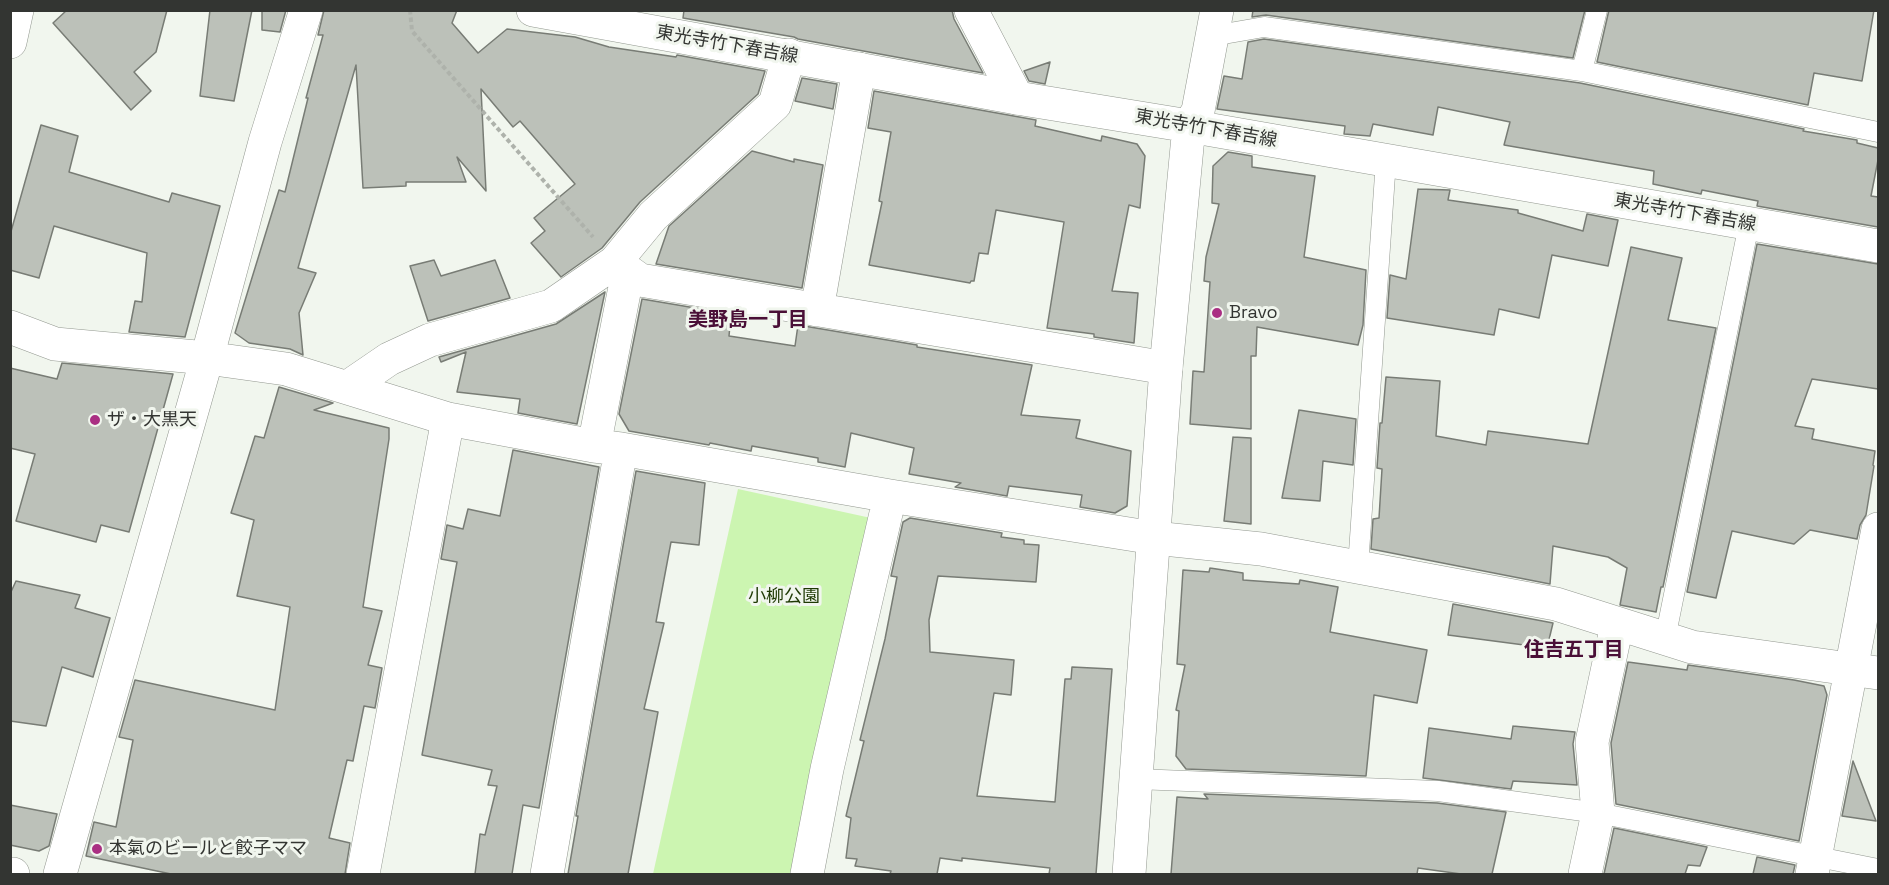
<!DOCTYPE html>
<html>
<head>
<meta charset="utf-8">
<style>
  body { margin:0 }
  #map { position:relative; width:1889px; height:885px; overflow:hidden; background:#f1f6ee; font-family:"Space Grotesk",sans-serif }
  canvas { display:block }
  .frame { position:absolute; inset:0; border:12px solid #333532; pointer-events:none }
</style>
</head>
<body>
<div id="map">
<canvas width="1889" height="885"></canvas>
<div class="frame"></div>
</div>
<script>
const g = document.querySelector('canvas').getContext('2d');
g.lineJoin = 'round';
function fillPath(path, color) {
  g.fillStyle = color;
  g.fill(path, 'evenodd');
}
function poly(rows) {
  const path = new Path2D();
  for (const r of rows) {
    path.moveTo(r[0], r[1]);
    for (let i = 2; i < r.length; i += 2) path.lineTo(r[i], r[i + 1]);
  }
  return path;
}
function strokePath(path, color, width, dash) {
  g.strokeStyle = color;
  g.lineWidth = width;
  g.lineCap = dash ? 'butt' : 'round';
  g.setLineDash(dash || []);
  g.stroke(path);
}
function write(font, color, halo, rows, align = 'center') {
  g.font = font + ' "Space Grotesk","Noto Sans JP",sans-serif';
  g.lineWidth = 6;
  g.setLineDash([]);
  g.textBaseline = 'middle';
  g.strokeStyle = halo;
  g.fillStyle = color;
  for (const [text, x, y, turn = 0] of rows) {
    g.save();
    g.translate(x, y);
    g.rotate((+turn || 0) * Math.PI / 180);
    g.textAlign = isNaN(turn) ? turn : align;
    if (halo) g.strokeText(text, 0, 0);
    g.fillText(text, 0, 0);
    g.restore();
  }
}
fillPath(poly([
  [738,489,871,518,792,874,653,874]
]), '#ccf5b1');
const building = poly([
  [67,10,167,10,156,52,134,72,151,91,131,110,53,23,67,10],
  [210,10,252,10,234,101,200,96,210,10],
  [262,10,286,10,280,32,262,30,262,10],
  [324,10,457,10,452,23,478,53,507,29,575,37,609,47,676,57,677,55,765,71,758,94,640,202,602,248,561,277,531,243,545,231,534,218,575,184,520,121,513,127,481,89,486,191,457,157,466,182,406,182,406,186,363,188,356,65,298,268,316,273,299,313,303,355,290,349,249,343,235,333,279,190,285,192,308,98,306,98,323,35,318,35,324,10],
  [684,10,952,10,954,19,983,73,798,39,794,37,683,18,684,10],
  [1253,10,1585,10,1573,58,1266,15,1252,17,1253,10],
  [1609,10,1874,10,1862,81,1814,73,1808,105,1597,62,1609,10],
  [1264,39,1580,83,1804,129,1803,131,1857,140,1857,143,1878,148,1878,160,1871,196,1878,197,1878,227,1757,206,1758,201,1702,190,1701,194,1653,184,1654,171,1504,145,1510,122,1438,107,1433,135,1373,124,1370,136,1344,134,1345,126,1217,109,1224,76,1242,79,1248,42,1264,39],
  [1050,62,1045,84,1029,81,1024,71,1050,62],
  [802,78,837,84,833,109,795,101,802,78],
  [874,91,1036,120,1035,126,1101,141,1102,136,1137,144,1145,156,1140,208,1129,205,1112,291,1138,293,1134,343,1094,337,1094,334,1047,328,1064,222,996,210,988,254,979,253,974,281,971,281,970,283,869,265,882,202,879,201,891,132,868,128,874,91],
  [41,125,78,136,69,172,169,202,172,193,220,206,185,337,129,332,135,301,142,302,147,253,54,226,39,278,10,270,10,235,41,125],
  [752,151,794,162,794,159,823,165,802,288,656,264,669,226,752,151],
  [1228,152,1252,156,1252,167,1315,176,1304,257,1366,270,1363,325,1358,345,1257,327,1256,356,1251,356,1251,429,1190,424,1193,371,1204,372,1210,282,1204,281,1206,257,1219,204,1212,203,1213,166,1228,152],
  [1418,189,1450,190,1448,200,1518,210,1518,213,1583,231,1587,214,1618,220,1608,266,1552,255,1539,318,1499,309,1494,335,1387,318,1390,275,1406,279,1418,189],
  [1757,244,1878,264,1878,389,1812,379,1795,426,1814,429,1812,439,1875,451,1873,465,1874,466,1866,515,1860,525,1857,539,1810,530,1794,544,1732,531,1716,598,1687,592,1757,244],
  [1631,247,1682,258,1668,320,1716,328,1663,587,1661,587,1656,612,1620,605,1627,568,1608,557,1553,546,1550,584,1371,549,1373,519,1379,518,1382,469,1377,468,1380,423,1382,423,1386,377,1440,381,1436,436,1486,445,1488,431,1588,444,1631,247],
  [434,260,441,276,495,260,510,298,428,321,410,266,434,260],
  [605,292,577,424,518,413,520,399,457,392,466,352,441,362,439,357,556,324,605,292],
  [642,299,731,314,729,336,795,346,798,325,917,345,917,347,1032,365,1021,415,1080,420,1076,438,1131,451,1127,506,1115,513,1080,507,1082,495,1009,486,1007,496,955,487,961,483,909,474,914,448,851,433,845,467,818,462,818,458,752,446,751,451,710,443,709,445,629,431,619,414,642,299],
  [62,363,173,374,129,532,101,525,96,542,16,521,35,454,10,448,10,368,57,379,62,363],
  [279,387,333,403,314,410,389,428,389,439,363,607,382,611,368,665,382,668,375,708,364,706,353,761,347,760,329,838,350,843,345,874,171,874,86,856,94,822,116,827,133,740,119,737,135,680,275,710,290,607,237,596,254,520,231,513,255,436,264,438,279,387],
  [1299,410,1356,419,1353,465,1323,461,1320,501,1282,498,1299,410],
  [1233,437,1251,438,1251,524,1224,521,1233,437],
  [513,450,599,467,539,808,523,805,512,874,475,874,480,834,485,835,497,786,488,785,492,770,422,755,457,562,441,559,447,525,463,529,468,509,500,516,513,450],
  [636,471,705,483,699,545,671,542,656,622,664,623,644,709,658,712,628,874,568,874,578,816,576,816,636,471],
  [910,518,1002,533,1001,537,1024,540,1024,544,1039,545,1036,582,938,576,929,620,930,652,1014,660,1011,695,994,693,977,796,1055,802,1065,679,1071,679,1072,667,1112,669,1096,874,1049,874,1050,868,962,858,962,861,940,858,937,874,890,874,891,871,855,866,857,859,846,858,851,818,846,816,864,741,860,740,885,639,897,577,891,576,903,522,910,518],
  [1210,568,1243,573,1243,580,1299,584,1300,580,1338,587,1330,632,1427,650,1417,703,1374,695,1366,776,1186,769,1176,756,1179,711,1176,710,1185,665,1177,664,1183,570,1209,572,1210,568],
  [16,581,80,595,75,608,110,618,93,677,62,667,46,726,10,721,10,594,16,581],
  [1453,604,1553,623,1547,648,1448,635,1453,604],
  [1628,662,1687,670,1688,665,1794,680,1824,686,1827,695,1799,841,1616,804,1611,743,1628,662],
  [1513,726,1575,732,1573,744,1577,785,1513,781,1511,789,1423,778,1429,728,1511,739,1513,726],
  [1853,761,1876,821,1842,816,1853,761],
  [1204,794,1437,803,1506,812,1492,874,1461,874,1418,868,1417,874,1171,874,1177,797,1208,799,1204,794],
  [10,805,57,814,49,846,39,851,10,845,10,805],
  [1614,828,1707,847,1700,866,1688,865,1685,874,1604,874,1614,828],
  [1757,857,1795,865,1793,874,1753,874,1757,857]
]);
fillPath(building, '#bcc1b9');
strokePath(building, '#787c75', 1.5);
const lane = poly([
  [1212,36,1264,27,1582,71,1878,132],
  [1582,71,1597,10],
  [1358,567,1386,160],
  [1665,639,1749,224],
  [1136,779,1438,791,1598,813,1878,869]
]);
const street = poly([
  [971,10,1017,98],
  [10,42,17,10],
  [1189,126,1198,111,1217,10],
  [615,262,640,280,1166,368],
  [817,310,859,69],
  [10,327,55,344,207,358,286,369,448,419,594,446,621,449,890,496,1154,538,1261,549,1556,604,1692,647,1878,673],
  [348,387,389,359,430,340,551,306,615,262,653,216,775,104,789,55],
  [594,446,628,272],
  [60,874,207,358,265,142,306,10],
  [363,874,448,419],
  [547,874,621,449],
  [807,874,827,769,890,496],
  [1585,874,1598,813,1592,742,1617,625],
  [1812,874,1878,529]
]);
const secondary = poly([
  [533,10,1017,98,1189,126,1878,246],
  [10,874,13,874],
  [1129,874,1166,368,1189,126]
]);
strokePath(lane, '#939890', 21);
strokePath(street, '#939890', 34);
strokePath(secondary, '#939890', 34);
strokePath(poly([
  [410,10,412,31,593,237]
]), '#aeb2ab', 4, [4.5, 3]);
strokePath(lane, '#fff', 20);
strokePath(street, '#fff', 33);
strokePath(secondary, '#fff', 33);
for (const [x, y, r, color] of [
  [1217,313,6,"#aa2f83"],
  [95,420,6,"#aa2f83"],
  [97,849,6,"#aa2f83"]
]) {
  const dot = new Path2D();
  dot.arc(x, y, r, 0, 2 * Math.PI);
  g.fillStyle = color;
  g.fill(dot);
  strokePath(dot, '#f1f6ee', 2);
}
write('18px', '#333532', '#f1f6ee', [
  ["東光寺竹下春吉線",727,45,10],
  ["東光寺竹下春吉線",1206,129,10],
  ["東光寺竹下春吉線",1685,213,10]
]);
write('18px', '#333532', '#f1f6ee', [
  ["Bravo",1229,313],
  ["ザ・大黒天",107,420],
  ["本氣のビールと餃子ママ",109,849]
], 'left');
write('18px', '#1e3903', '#f1f6ee', [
  ["小柳公園",784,597]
]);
write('bold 20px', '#4a0f37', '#f1f6ee', [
  ["美野島一丁目",748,321],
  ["住吉五丁目",1574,651]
]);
</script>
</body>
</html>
